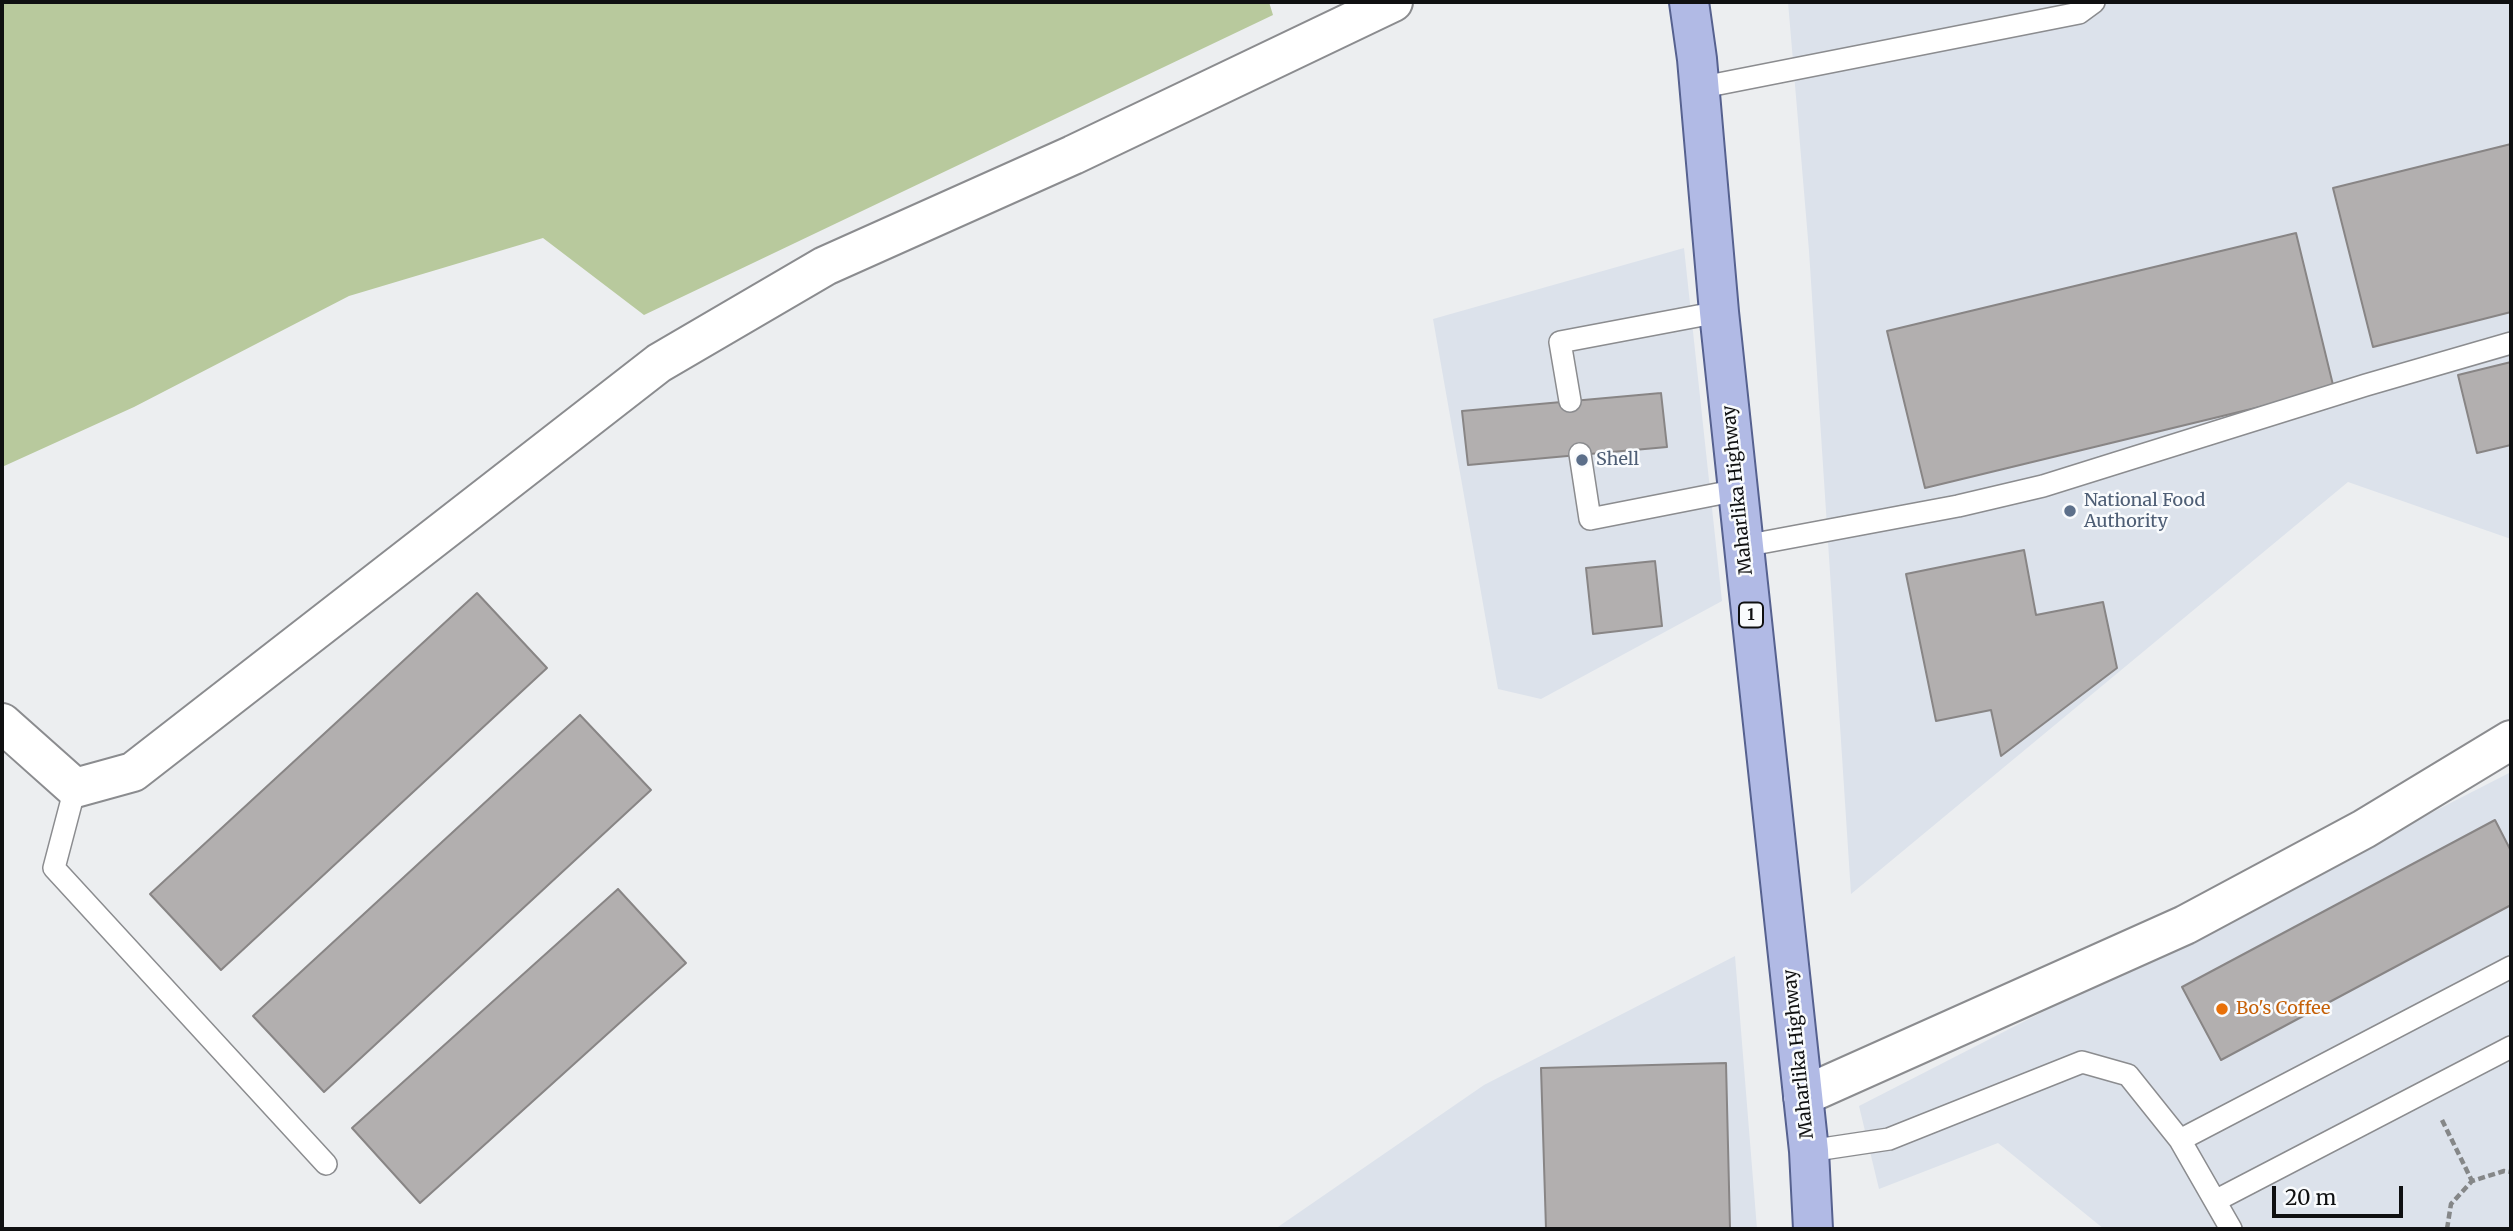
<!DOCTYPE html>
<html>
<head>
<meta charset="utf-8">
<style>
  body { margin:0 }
  #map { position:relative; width:2513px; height:1231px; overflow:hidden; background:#eceef0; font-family:Merriweather,serif }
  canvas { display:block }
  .frame { position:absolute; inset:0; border:4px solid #0f1011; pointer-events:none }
  .scale { position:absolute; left:2272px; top:1186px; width:131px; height:32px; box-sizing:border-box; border:4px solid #0f1011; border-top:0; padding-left:9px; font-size:21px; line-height:24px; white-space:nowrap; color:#0f1011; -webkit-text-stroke:5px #f9fbfd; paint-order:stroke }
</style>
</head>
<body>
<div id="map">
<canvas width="2513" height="1231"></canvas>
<div class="frame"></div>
<div class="scale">20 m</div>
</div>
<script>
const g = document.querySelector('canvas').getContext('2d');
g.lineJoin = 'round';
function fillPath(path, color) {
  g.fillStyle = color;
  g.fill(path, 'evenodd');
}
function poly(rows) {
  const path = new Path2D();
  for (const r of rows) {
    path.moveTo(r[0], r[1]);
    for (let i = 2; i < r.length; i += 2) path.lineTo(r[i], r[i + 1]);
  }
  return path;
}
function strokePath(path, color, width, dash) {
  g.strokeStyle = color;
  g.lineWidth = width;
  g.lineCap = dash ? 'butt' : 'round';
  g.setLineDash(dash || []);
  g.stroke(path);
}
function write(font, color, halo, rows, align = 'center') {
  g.font = font + ' Merriweather,serif';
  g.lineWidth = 5;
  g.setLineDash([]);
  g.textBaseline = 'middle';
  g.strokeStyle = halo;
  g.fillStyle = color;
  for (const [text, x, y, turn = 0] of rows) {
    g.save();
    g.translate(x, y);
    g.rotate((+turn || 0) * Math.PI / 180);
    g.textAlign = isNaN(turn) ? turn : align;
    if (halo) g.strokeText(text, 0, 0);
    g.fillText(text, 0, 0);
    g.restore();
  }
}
fillPath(poly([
  [1788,2,2511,2,2511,539,2348,482,1851,894,1809,251],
  [1684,248,1722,601,1541,699,1498,689,1433,319],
  [2511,772,2511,1229,2104,1229,1998,1143,1879,1189,1859,1106],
  [1735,956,1757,1229,1275,1229,1484,1085]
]), '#dce2eb');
fillPath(poly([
  [2,2,1269,2,1273,15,644,315,543,238,349,296,134,407,2,467]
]), '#b8c99d');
const building = poly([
  [2511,144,2511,312,2373,347,2333,188,2511,144],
  [2296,233,2334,389,1925,488,1887,331,2296,233],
  [2511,362,2511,445,2477,453,2458,375,2511,362],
  [1661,393,1667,447,1468,465,1462,411,1661,393],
  [2024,550,2036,615,2103,602,2117,668,2001,756,1991,710,1936,721,1906,574,2024,550],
  [1655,561,1662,626,1593,634,1586,568,1655,561],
  [477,593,547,668,221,970,150,894,477,593],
  [580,715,651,790,324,1092,253,1016,580,715],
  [2495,820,2511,851,2511,905,2221,1060,2182,987,2495,820],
  [618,889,686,963,420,1203,352,1128,618,889],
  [1726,1063,1730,1228,1546,1229,1541,1068,1726,1063]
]);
fillPath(building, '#b2afaf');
strokePath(building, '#888585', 2);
const service = poly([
  [1698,88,2079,13,2094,2],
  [1570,401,1560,342,1719,312],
  [1580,454,1590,519,1738,490],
  [1744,546,1958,506,2043,486,2366,385,2511,343],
  [75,788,54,868,326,1164],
  [2180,1140,2511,967],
  [1809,1151,1889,1139,2082,1062,2128,1075,2180,1140,2231,1229],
  [2215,1201,2511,1047]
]);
const minor = poly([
  [2,723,75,788,133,772,659,363,825,266,1073,155,1393,2],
  [1803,1096,2185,925,2364,829,2511,740]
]);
const primary = poly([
  [1689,2,1697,59,1719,312,1748,584,1809,1151,1813,1229]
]);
strokePath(service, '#8b8c8f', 24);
strokePath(minor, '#8b8c8f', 42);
strokePath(primary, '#56618f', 42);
strokePath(poly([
  [2442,1120,2472,1181],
  [2447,1229,2451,1204,2472,1181,2504,1171,2511,1172]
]), '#858788', 4.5, [7, 3.5]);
strokePath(service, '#fff', 21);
strokePath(minor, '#fff', 38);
strokePath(primary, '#b1bae5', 38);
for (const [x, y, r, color] of [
  [1582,460,7,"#5c6f8a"],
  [2070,511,7,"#5c6f8a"],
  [2222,1009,7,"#e8710a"]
]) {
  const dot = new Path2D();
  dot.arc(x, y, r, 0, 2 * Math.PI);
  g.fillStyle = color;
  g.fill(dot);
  strokePath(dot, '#f9fbfd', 2.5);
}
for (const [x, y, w] of [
  [1751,615,24]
]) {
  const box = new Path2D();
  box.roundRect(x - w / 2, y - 12.5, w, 25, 5);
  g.fillStyle = '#f9fbfd';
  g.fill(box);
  strokePath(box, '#0f1011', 2);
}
write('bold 16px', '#0f1011', null, [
  ["1",1751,615]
]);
write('18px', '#4e5e75', '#f9fbfd', [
  ["Shell",1596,460],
  ["National Food",2084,501],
  ["Authority",2084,522]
], 'left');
write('18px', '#0f1011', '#f9fbfd', [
  ["Maharlika Highway",1738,490,-96],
  ["Maharlika Highway",1799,1054,-96]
]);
write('18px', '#c56008', '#f9fbfd', [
  ["Bo's Coffee",2236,1009]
], 'left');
</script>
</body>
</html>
